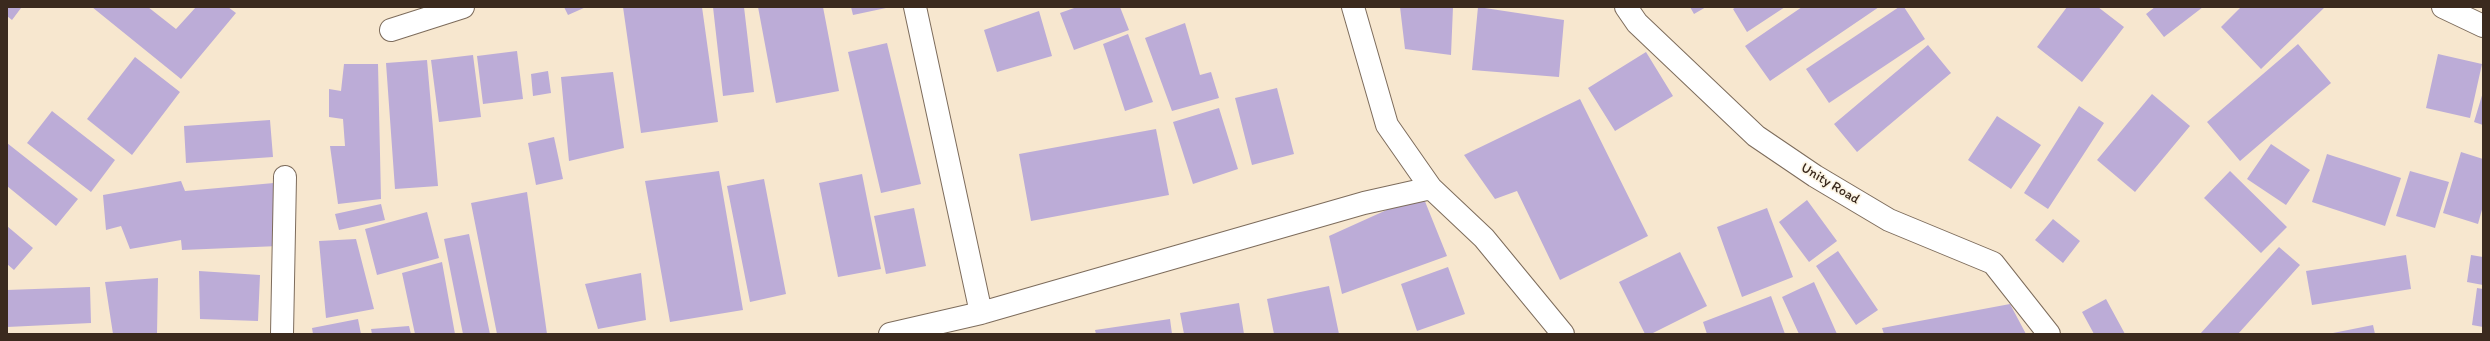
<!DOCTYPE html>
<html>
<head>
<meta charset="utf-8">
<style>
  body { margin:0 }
  #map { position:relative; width:2490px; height:341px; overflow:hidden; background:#f7e7cf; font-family:Itim,sans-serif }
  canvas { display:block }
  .frame { position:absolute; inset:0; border:8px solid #3b2a1e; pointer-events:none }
</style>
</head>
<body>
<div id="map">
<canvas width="2490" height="341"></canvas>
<div class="frame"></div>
</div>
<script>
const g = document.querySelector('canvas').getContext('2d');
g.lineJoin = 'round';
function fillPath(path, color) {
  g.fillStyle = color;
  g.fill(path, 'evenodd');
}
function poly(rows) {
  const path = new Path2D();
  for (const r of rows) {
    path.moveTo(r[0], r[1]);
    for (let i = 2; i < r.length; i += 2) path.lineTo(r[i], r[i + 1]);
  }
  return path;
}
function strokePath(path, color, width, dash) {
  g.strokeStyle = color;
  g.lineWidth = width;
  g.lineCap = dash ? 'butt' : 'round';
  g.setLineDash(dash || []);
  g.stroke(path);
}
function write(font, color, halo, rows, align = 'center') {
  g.font = font + ' Itim,sans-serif';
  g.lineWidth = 3.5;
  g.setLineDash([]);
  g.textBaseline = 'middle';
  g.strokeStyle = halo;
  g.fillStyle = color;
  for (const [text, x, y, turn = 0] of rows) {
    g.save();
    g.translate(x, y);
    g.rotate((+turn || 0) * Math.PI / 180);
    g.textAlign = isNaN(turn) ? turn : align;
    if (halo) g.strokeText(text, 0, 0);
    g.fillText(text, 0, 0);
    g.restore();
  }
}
fillPath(poly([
  [7,7,20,7,21,8,12,20,7,16],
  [92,7,148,7,176,29,196,7,228,7,236,13,181,79],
  [564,7,586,7,568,15],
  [623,7,702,7,718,122,641,133],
  [713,7,744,7,754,92,723,96],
  [758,7,823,7,839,91,776,103],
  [851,7,886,7,886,8,853,15],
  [1077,7,1120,7,1129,30,1074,50,1060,13],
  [1400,7,1453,7,1451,55,1405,49],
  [1478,7,1564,20,1559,77,1472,70],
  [1690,7,1706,7,1694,14],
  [1736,7,1785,7,1747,32,1733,9],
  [1802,7,1879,7,1770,81,1745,46],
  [1899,7,1904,7,1925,39,1829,103,1806,69],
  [2067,7,2098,7,2124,27,2082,82,2037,47],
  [2155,7,2203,7,2164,37,2146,14],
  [2241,7,2325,7,2261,69,2221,27],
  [1039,11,1052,56,997,72,984,30],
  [1185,23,1200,75,1211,72,1219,98,1172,111,1145,38],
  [1128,34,1153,102,1125,111,1103,44],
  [887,43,921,184,881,193,848,52],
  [2298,44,2331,83,2240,161,2207,122],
  [1928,45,1951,73,1857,152,1834,124],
  [517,51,523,99,483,104,477,56],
  [1646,52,1673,96,1615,131,1588,88],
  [2438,54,2482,64,2470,118,2426,108],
  [473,55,481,117,439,122,431,60],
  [135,57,180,92,132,155,87,119],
  [427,60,438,186,395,189,386,63],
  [344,64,378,64,381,199,338,204,330,146,345,146,343,119,329,117,329,89,341,91],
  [548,71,551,93,533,96,531,74],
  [613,72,624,148,569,161,561,77],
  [1277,88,1294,154,1252,165,1235,98],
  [2483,92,2483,125,2474,122],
  [2152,94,2190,126,2135,192,2097,160],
  [1580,99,1648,236,1560,280,1517,191,1495,199,1464,155],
  [2079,106,2104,123,2048,209,2024,193],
  [1219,108,1238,169,1193,184,1173,122],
  [52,111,115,160,91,192,27,143],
  [1997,116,2041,145,2011,189,1968,160],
  [270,120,273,157,186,163,184,126],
  [1156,129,1169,195,1031,221,1019,154],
  [554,137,563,179,536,185,528,143],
  [7,143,78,199,56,226,7,186],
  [2271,144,2310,170,2286,205,2247,179],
  [2461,152,2483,159,2483,206,2478,224,2443,213],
  [2327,154,2401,178,2385,226,2312,202],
  [719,171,743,310,670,322,645,181],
  [2230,171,2287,227,2261,253,2204,198],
  [2410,171,2449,182,2435,228,2396,216],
  [862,174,881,269,838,277,819,183],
  [764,179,786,294,750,302,727,186],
  [181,181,185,191,274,183,279,246,182,250,181,240,130,249,121,226,106,230,103,195],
  [527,192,547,334,497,334,471,203],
  [1422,194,1447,256,1342,294,1329,236],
  [1807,200,1837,241,1809,262,1779,222],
  [381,204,385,220,339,230,335,214],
  [914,208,926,266,886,274,874,216],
  [1767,208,1793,277,1742,297,1717,227],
  [427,212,439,258,377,275,365,229],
  [2053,219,2080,241,2063,263,2035,240],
  [7,226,33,248,14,270,7,264],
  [469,234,490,334,463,334,444,239],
  [356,239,374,309,326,318,319,241],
  [2279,247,2300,265,2238,334,2200,334],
  [1838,251,1878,310,1856,325,1816,266],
  [1680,252,1707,306,1651,334,1645,334,1619,282],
  [2406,255,2411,289,2312,305,2306,271],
  [2471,255,2483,257,2483,285,2467,282],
  [442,262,455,334,415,334,402,273],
  [1448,267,1465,314,1417,331,1401,284],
  [199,271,260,275,258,321,200,319],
  [641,273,646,320,598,329,585,284],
  [158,278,157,334,113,334,105,282],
  [1814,282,1837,334,1799,334,1782,297],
  [1329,286,1339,334,1274,334,1267,299],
  [90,287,91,323,7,327,7,290],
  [2477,288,2483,289,2483,327,2472,325],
  [1771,296,1785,334,1707,334,1703,322],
  [2106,299,2125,334,2094,334,2082,312],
  [1239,303,1244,334,1184,334,1180,313],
  [2010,304,2026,334,1884,334,1882,328],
  [358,319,361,334,313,334,312,328],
  [1170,319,1172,334,1096,334,1095,330],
  [2373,325,2375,334,2333,334,2333,333],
  [409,326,411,334,372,334,371,329]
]), '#bcacd7');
const minor = poly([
  [915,7,981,313],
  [1353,7,1387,125,1431,188,1484,238,1563,334],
  [1626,7,1637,23,1756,136,1815,176,1889,220,1993,263,2049,334],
  [2443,7,2483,26],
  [391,30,463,7],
  [282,334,285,177],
  [890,334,981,313,1364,203,1431,188]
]);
strokePath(minor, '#7d6c5c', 24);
strokePath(minor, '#fff', 22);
write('14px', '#3b2a1e', '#fcf5e5', [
  ["Unity Road",1830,184,31]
]);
</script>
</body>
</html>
